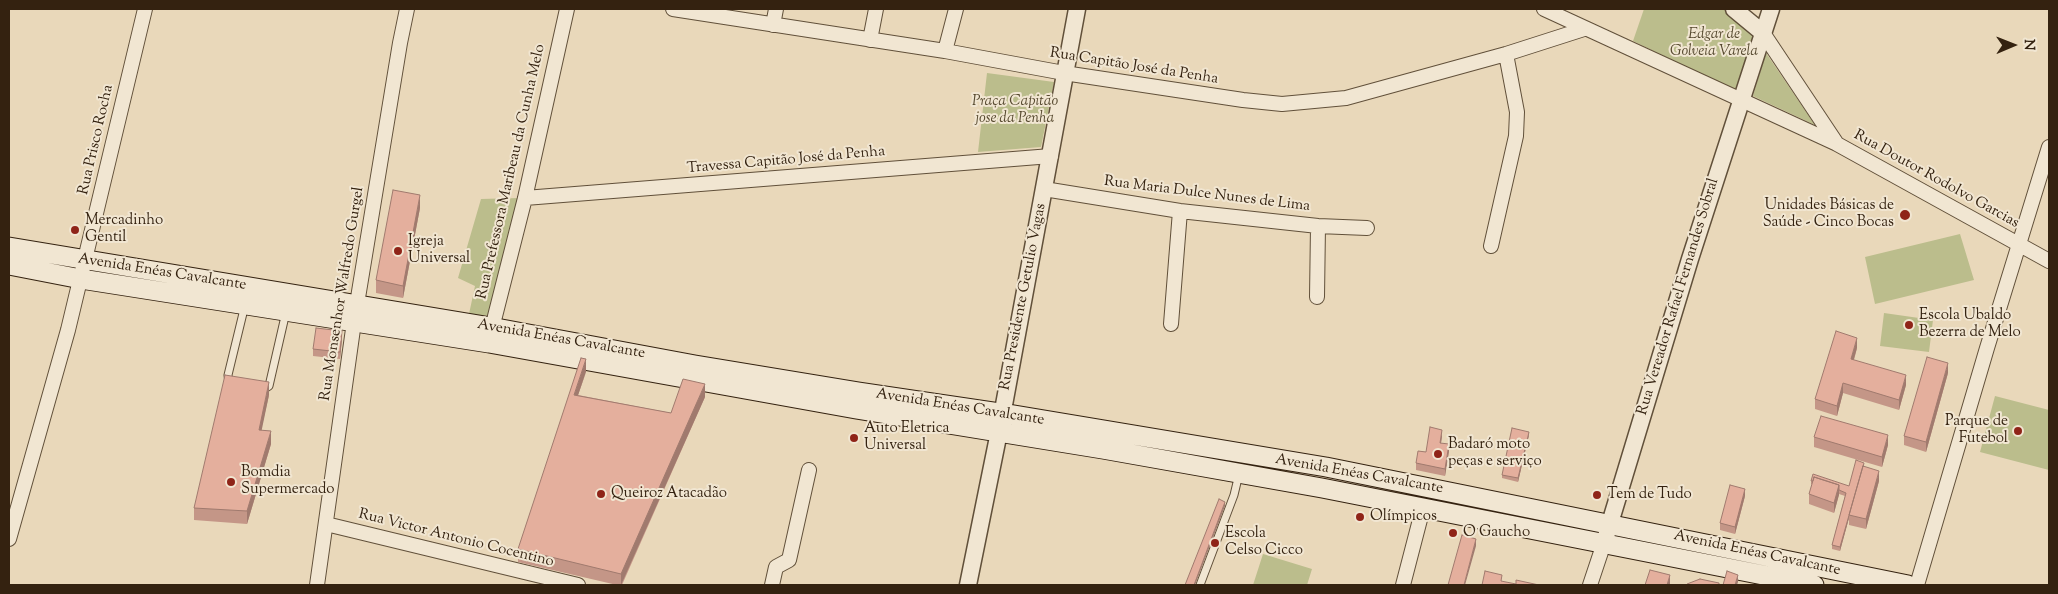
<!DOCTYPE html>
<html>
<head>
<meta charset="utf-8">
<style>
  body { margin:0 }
  #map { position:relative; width:2058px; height:594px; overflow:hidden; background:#e9d8ba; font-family:"Sorts Mill Goudy",serif }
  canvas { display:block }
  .frame { position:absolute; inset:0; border:10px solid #342210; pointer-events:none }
  .north { position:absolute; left:1988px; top:20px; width:50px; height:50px; -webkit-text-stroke:4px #f1e6d2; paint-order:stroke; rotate:89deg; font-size:14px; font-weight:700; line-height:20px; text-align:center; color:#342210 }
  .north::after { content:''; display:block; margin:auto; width:18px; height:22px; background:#342210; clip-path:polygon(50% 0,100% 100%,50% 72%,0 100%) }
</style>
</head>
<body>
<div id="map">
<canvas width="2058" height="594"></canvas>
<div class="frame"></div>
<div class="north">N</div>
</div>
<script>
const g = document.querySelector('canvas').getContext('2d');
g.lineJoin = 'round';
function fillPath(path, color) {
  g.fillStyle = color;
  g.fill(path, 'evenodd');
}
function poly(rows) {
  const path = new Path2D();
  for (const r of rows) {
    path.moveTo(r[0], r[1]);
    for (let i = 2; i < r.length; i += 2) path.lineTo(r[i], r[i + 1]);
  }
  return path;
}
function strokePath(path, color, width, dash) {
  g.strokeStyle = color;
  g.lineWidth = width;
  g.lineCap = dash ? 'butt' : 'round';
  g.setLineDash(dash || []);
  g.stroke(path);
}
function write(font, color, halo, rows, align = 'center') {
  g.font = font + ' "Sorts Mill Goudy",serif';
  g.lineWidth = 4;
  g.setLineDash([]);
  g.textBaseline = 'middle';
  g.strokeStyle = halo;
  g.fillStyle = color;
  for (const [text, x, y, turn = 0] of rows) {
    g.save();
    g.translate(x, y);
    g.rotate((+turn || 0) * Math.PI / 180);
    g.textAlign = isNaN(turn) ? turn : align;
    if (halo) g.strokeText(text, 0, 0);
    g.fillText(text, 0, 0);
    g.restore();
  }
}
fillPath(poly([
  [1644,9,1724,9,1755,35,1736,91,1633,41],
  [1766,53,1815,125,1753,96],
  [987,73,1054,82,1041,147,978,152],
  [519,198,491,316,469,314,475,286,458,278,481,199],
  [1960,234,1974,280,1875,304,1865,257],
  [1884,313,1933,320,1929,352,1880,346],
  [1995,396,2049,410,2049,470,1980,452],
  [1263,554,1312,569,1307,585,1253,585]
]), '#bbbd8c');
const service = poly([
  [229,382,228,375,245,305],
  [263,390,269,386,286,312],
  [1200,585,1234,495,1239,474]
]);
const minor = poly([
  [673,9,945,51,1064,73,1243,100,1282,104,1346,98,1506,54,1584,29],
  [1544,9,1837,144,2049,261],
  [773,25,776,9],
  [1763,33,1837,144],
  [870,40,876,9],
  [945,51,956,9],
  [1044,189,1180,211,1318,226,1367,228],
  [525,198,1051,156],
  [1491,246,1516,136,1517,112,1506,54],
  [1317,297,1318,226],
  [1171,324,1180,211],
  [490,336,525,198,567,9],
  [326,524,578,585],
  [9,539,68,330,145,9],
  [317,585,354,322,400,43,407,9],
  [772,585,776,567,789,560,809,470],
  [1403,585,1423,508],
  [1590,585,1604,543],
  [1917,585,1987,348,2049,147]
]);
const tertiary = poly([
  [1734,9,1763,33],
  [1604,543,1690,259,1771,9],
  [968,585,999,432,1077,9]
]);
const secondary = poly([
  [9,247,491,327,695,365,859,392,1013,415,1326,467,1908,585],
  [9,265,81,279,489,343,856,409,1103,449,1322,488,1814,585]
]);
strokePath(service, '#61503a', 9);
strokePath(minor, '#61503a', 16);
strokePath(tertiary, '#61503a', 19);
strokePath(secondary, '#342210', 21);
strokePath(service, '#f1e6d2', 7);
strokePath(minor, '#f1e6d2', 14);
strokePath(tertiary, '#f1e6d2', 16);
strokePath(secondary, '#f1e6d2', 19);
fillPath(poly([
  [420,208,403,298,376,293,376,280],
  [342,338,340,359,313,356,313,349],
  [1857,348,1854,360,1906,385,1899,410,1843,393,1837,416,1815,409,1815,399],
  [586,372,578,395,671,413,705,397,622,585,617,585,518,562,518,549],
  [1948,373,1926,452,1904,445,1904,436],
  [269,395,261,430,271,444,247,524,194,520,194,508],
  [1529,435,1518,482,1502,478,1502,475],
  [1442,436,1441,443,1449,451,1445,476,1416,470,1416,463],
  [1814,437,1888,445,1882,467,1814,447],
  [1864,467,1879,481,1866,529,1849,525,1849,518,1840,551,1832,549,1832,545,1845,496,1839,494,1834,513,1809,504,1809,494,1812,484,1811,484,1811,481,1849,486],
  [1745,496,1735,534,1720,530,1720,523]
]), '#c49687');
fillPath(poly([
  [420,195,420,208,403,298,403,286],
  [342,331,342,338,340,359,340,352],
  [1857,338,1857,348,1851,369,1851,359],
  [586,359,586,372,574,407,574,395],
  [1948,363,1948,373,1926,452,1926,442],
  [1906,375,1906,385,1899,410,1899,400],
  [269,382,269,395,259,443,259,430],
  [1843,383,1843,393,1837,416,1837,406],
  [705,384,705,397,621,585,621,574],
  [1442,430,1442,436,1440,450,1440,443],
  [271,431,271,444,247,524,247,511],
  [1529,432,1529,435,1518,482,1518,478],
  [1888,435,1888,445,1882,467,1882,457],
  [1449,444,1449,451,1445,476,1445,469],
  [1864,463,1864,466,1850,515,1849,515,1849,518,1840,551,1840,547],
  [1879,471,1879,481,1866,529,1866,519],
  [1839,485,1839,495,1834,513,1834,503],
  [1745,489,1745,496,1735,534,1735,527],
  [1225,502,1225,506,1195,585,1194,585],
  [1476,539,1476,546,1465,585,1464,585],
  [1670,575,1670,585,1667,585],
  [1738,575,1738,582,1737,585,1735,585]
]), '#a07a6e');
const building = poly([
  [393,190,420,195,403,286,376,280,393,190],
  [316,328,342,331,340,352,313,349,316,328],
  [1836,331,1857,338,1851,359,1906,375,1899,400,1843,383,1837,406,1815,399,1836,331],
  [1927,357,1948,363,1926,442,1904,436,1927,357],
  [581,358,586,359,574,395,671,413,683,379,705,384,621,574,518,549,581,358],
  [225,375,269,382,259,430,271,431,247,511,194,508,225,375],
  [1821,416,1888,435,1882,457,1814,437,1821,416],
  [1430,427,1442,430,1440,443,1449,444,1445,469,1416,463,1418,451,1426,452,1430,427],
  [1512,428,1529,432,1518,478,1502,475,1512,428],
  [1856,460,1864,463,1863,467,1863,466,1840,547,1832,545,1846,493,1839,490,1839,485,1814,477,1813,481,1811,481,1813,474,1849,486,1856,460],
  [1863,466,1879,471,1866,519,1849,515,1863,466],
  [1814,477,1839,485,1834,503,1809,494,1814,477],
  [1730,485,1745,489,1735,527,1720,523,1730,485],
  [1219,499,1225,502,1194,585,1185,585,1219,499],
  [1462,535,1476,539,1464,585,1448,585,1462,535],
  [1650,570,1670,575,1667,585,1645,585,1650,570],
  [1485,571,1502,575,1501,581,1516,584,1516,580,1539,585,1482,585,1485,571],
  [1727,571,1738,575,1735,585,1723,585,1727,571],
  [1700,579,1719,583,1719,585,1687,585,1687,584,1700,579]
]);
fillPath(building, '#e4af9d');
strokePath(building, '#a07a6e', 1);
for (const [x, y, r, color] of [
  [1905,215,6,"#8f2418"],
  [75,230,5,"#8f2418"],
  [398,251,5,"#8f2418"],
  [1909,325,5,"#8f2418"],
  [2018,431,5,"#8f2418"],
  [854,438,5,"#8f2418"],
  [1438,454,5,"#8f2418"],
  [231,482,5,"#8f2418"],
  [601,494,5,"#8f2418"],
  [1597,495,5,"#8f2418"],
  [1360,517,5,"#8f2418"],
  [1453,533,5,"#8f2418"],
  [1215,543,5,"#8f2418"]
]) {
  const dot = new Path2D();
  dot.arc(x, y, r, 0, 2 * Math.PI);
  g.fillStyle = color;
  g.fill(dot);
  strokePath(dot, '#f1e6d2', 2);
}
write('italic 15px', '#56492f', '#f1e6d2', [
  ["Edgar de",1714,35],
  ["Golveia Varela",1714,52],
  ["Praça Capitão",1015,102],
  ["jose da Penha",1015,119]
]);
write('15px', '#342210', '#f1e6d2', [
  ["Rua Capitão José da Penha",1134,67,9],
  ["Rua Prisco Rocha",97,140,-77],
  ["Travessa Capitão José da Penha",786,161,-5],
  ["Rua Prefessora Maribeau da Cunha Melo",512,172,-77],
  ["Rua Doutor Rodolvo Garcias",1936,180,29],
  ["Rua Maria Dulce Nunes de Lima",1207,195,7],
  ["Avenida Enéas Cavalcante",162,273,9],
  ["Rua Monsenhor Walfredo Gurgel",343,294,-81],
  ["Rua Presidente Getulio Vagas",1024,297,-79],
  ["Rua Vereador Rafael Fernandes Sobral",1679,297,-73],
  ["Avenida Enéas Cavalcante",561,340,10],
  ["Avenida Enéas Cavalcante",960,408,9],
  ["Avenida Enéas Cavalcante",1359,475,10],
  ["Rua Victor Antonio Cocentino",456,539,14],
  ["Avenida Enéas Cavalcante",1757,554,12]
]);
write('15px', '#342210', '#f1e6d2', [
  ["Unidades Básicas de",1894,206,"right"],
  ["Saúde - Cinco Bocas",1894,223,"right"],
  ["Mercadinho",85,221],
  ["Gentil",85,238],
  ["Igreja",408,242],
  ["Universal",408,259],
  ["Escola Ubaldo",1919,316],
  ["Bezerra de Melo",1919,333],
  ["Parque de",2008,422,"right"],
  ["Futebol",2008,439,"right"],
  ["Auto Eletrica",864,429],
  ["Universal",864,446],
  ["Badaró moto",1448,445],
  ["peças e serviço",1448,462],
  ["Bomdia",241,473],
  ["Supermercado",241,490],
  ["Queiroz Atacadão",611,494],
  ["Tem de Tudo",1607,495],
  ["Olímpicos",1370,517],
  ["O Gaucho",1463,533],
  ["Escola",1225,534],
  ["Celso Cicco",1225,551]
], 'left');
</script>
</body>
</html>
